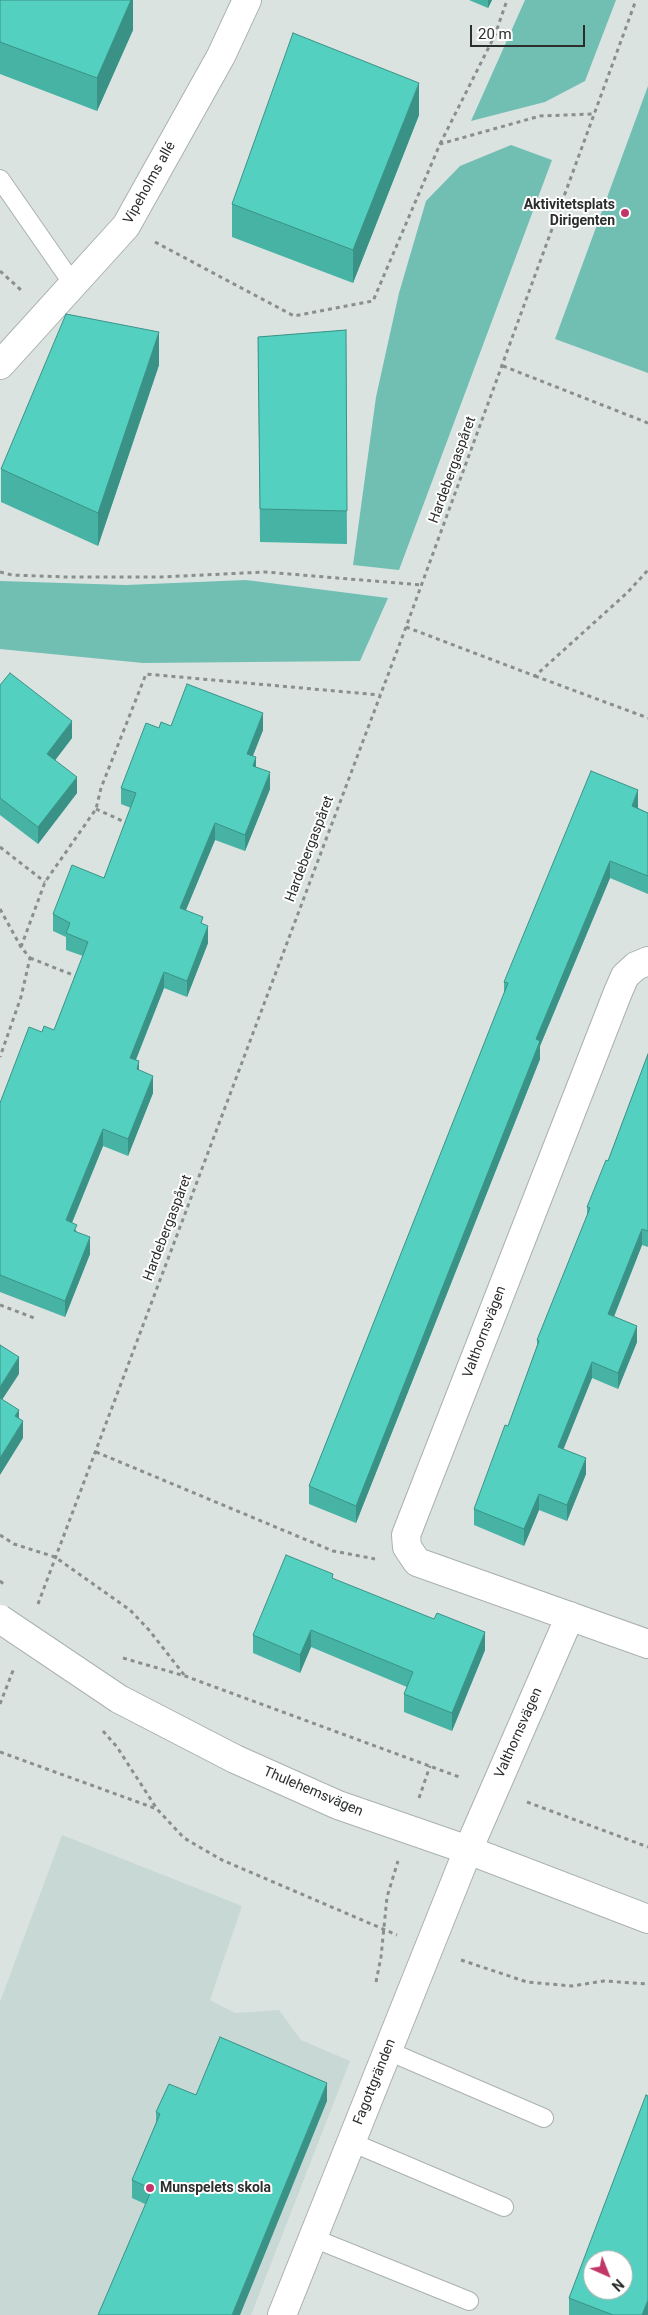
<!DOCTYPE html>
<html>
<head>
<meta charset="utf-8">
<style>
  body { margin:0 }
  #map { position:relative; width:648px; height:2315px; overflow:hidden; background:#dbe3e1; font-family:Roboto,sans-serif }
  canvas { display:block }
  .north { position:absolute; left:583px; top:2250px; width:50px; height:50px; box-sizing:border-box; background:#fff; border:1px solid #aaabab; border-radius:50%; rotate:136deg; font-size:14px; font-weight:700; line-height:20px; text-align:center; color:#2b2e2d }
  .north::after { content:''; display:block; margin:auto; width:18px; height:22px; background:#c23568; clip-path:polygon(50% 0,100% 100%,50% 72%,0 100%) }
  .scale { position:absolute; left:470px; top:25px; width:115px; height:22px; box-sizing:border-box; border:2px solid #2b2e2d; border-top:0; padding-left:6px; font-size:15px; line-height:18px; white-space:nowrap; color:#2b2e2d; -webkit-text-stroke:4px #fff; paint-order:stroke }
</style>
</head>
<body>
<div id="map">
<canvas width="648" height="2315"></canvas>
<div class="north">N</div>
<div class="scale">20 m</div>
</div>
<script>
const g = document.querySelector('canvas').getContext('2d');
g.lineJoin = 'round';
function fillPath(path, color) {
  g.fillStyle = color;
  g.fill(path, 'evenodd');
}
function poly(rows) {
  const path = new Path2D();
  for (const r of rows) {
    path.moveTo(r[0], r[1]);
    for (let i = 2; i < r.length; i += 2) path.lineTo(r[i], r[i + 1]);
  }
  return path;
}
function strokePath(path, color, width, dash) {
  g.strokeStyle = color;
  g.lineWidth = width;
  g.lineCap = dash ? 'butt' : 'round';
  g.setLineDash(dash || []);
  g.stroke(path);
}
function write(font, color, halo, rows, align = 'center') {
  g.font = font + ' Roboto,sans-serif';
  g.lineWidth = 4;
  g.setLineDash([]);
  g.textBaseline = 'middle';
  g.strokeStyle = halo;
  g.fillStyle = color;
  for (const [text, x, y, turn = 0] of rows) {
    g.save();
    g.translate(x, y);
    g.rotate((+turn || 0) * Math.PI / 180);
    g.textAlign = isNaN(turn) ? turn : align;
    if (halo) g.strokeText(text, 0, 0);
    g.fillText(text, 0, 0);
    g.restore();
  }
}
fillPath(poly([
  [62,1835,242,1906,210,2000,235,2013,279,2010,301,2040,350,2061,251,2315,0,2315,0,2002]
]), '#c7d8d5');
fillPath(poly([
  [525,0,616,0,585,81,545,102,471,121],
  [648,86,648,373,555,339],
  [511,145,552,160,399,570,353,565,376,397,399,293,426,201,460,166],
  [246,580,388,598,360,661,143,663,0,649,0,581,126,585]
]), '#71beb3');
const service = poly([
  [0,179,73,284],
  [388,2051,544,2118],
  [351,2142,504,2207],
  [313,2238,469,2301]
]);
const minor = poly([
  [0,365,126,226,221,56,247,0],
  [648,961,636,966,625,976,618,992,406,1535,407,1547,417,1562,648,1644],
  [282,2315,468,1850,570,1616]
]);
const tertiary = poly([
  [119,1699,235,1759,338,1805,468,1850,648,1919]
]);
strokePath(service, '#aab1af', 20);
strokePath(minor, '#aab1af', 30);
strokePath(tertiary, '#aab1af', 30);
strokePath(poly([
  [440,144,495,35,507,0],
  [155,242,294,316,373,301,440,144,540,116,593,114],
  [0,271,21,290],
  [503,366,648,423],
  [0,572,12,575,66,577,161,577,265,572,422,585],
  [406,627,535,676,628,592,648,570],
  [535,676,648,718],
  [96,809,127,823],
  [0,847,45,882],
  [0,909,21,947,30,958,21,997,0,1057],
  [21,947,45,882,96,809,101,788,146,674,380,695],
  [30,958,78,977],
  [0,1305,37,1319],
  [96,1452,333,1551,375,1559],
  [0,1535,14,1544,55,1557,130,1610,149,1630,185,1676],
  [38,1604,406,627,636,0],
  [123,1658,185,1676,462,1778],
  [0,1704,14,1668],
  [103,1731,117,1747,157,1809,184,1838,222,1860,397,1935],
  [0,1752,157,1809],
  [419,1798,430,1766],
  [527,1802,648,1847],
  [461,1960,527,1982,572,1986,604,1981,648,1984],
  [376,1982,381,1957,387,1897,398,1861]
]), '#898f8d', 3, [4, 4]);
strokePath(service, '#fff', 18);
strokePath(minor, '#fff', 28);
strokePath(tertiary, '#fff', 28);
const tertiaryBridge = poly([
  [0,1619,119,1699]
]);
strokePath(tertiaryBridge, '#aab1af', 30, []);
strokePath(poly([
  [0,1581,6,1586]
]), '#898f8d', 3, [4, 4]);
strokePath(tertiaryBridge, '#fff', 28);
fillPath(poly([
  [0,0,133,0,133,30,97,111,0,74],
  [469,0,492,0,488,8],
  [419,115,353,283,232,237,232,204],
  [346,330,347,544,260,542,258,337],
  [159,365,98,546,1,502,1,469],
  [0,685,72,738,55,760,77,793,38,844,0,815],
  [171,726,263,730,253,756,256,767,270,789,245,851,215,840,186,910,203,924,208,943,187,997,164,988,136,1060,139,1070,153,1093,128,1156,103,1146,72,1223,77,1232,90,1254,65,1317,0,1292,0,1103,42,1032,54,1030,83,956,66,950,66,937,53,931,53,914,104,878,131,808,121,804,121,788,159,728],
  [638,808,648,813,648,894,610,878,540,1046,540,1059,356,1523,309,1504,309,1486,504,995,504,982],
  [648,1054,648,1247,642,1245,614,1317,637,1342,618,1389,592,1378,563,1449,586,1474,567,1521,539,1510,524,1546,474,1525,474,1509,508,1426,537,1346,537,1340,587,1216,587,1207,608,1161],
  [333,1579,485,1650,452,1731,404,1712,404,1694,407,1687,311,1647,300,1673,253,1653,253,1635],
  [196,2095,327,2101,145,2204,132,2198,132,2180,156,2123,156,2112],
  [569,2298,648,2315,569,2315]
]), '#47b3a5');
fillPath(poly([
  [131,0,133,0,133,30,97,111,97,78],
  [488,0,492,0,488,8],
  [419,83,419,115,353,283,353,250],
  [159,332,159,365,98,546,98,513],
  [263,713,263,730,247,770,247,754],
  [72,721,72,738,47,771,47,754],
  [256,757,256,774,253,766],
  [270,772,270,789,245,851,245,835],
  [77,777,77,793,38,844,38,827],
  [638,790,638,808,632,824,632,806],
  [215,823,215,840,180,924,180,908],
  [610,861,610,878,540,1046,540,1059,356,1523,356,1506,536,1039],
  [208,926,208,943,187,997,187,981],
  [164,972,164,988,130,1074,130,1058],
  [139,1061,139,1078,137,1069],
  [153,1076,153,1093,128,1156,128,1139],
  [103,1129,103,1146,66,1237,66,1220],
  [642,1229,642,1245,608,1331,608,1314],
  [90,1237,90,1254,65,1317,65,1301],
  [637,1326,637,1342,618,1389,618,1373],
  [19,1357,19,1374,0,1403,0,1387],
  [592,1362,592,1378,558,1463,558,1447],
  [19,1410,19,1426,15,1416],
  [23,1421,23,1438,0,1475,0,1458],
  [586,1458,586,1474,567,1521,567,1505],
  [539,1494,539,1510,524,1546,524,1529],
  [311,1630,311,1647,300,1673,300,1655],
  [485,1632,485,1650,452,1731,452,1713],
  [327,2083,327,2101,240,2315,232,2315],
  [648,2300,648,2315,642,2315]
]), '#3a9286');
const building = poly([
  [0,0,131,0,97,78,0,42,0,0],
  [293,33,419,83,353,250,232,204,293,33],
  [66,314,159,332,98,513,1,469,66,314],
  [346,330,347,511,260,509,258,337,346,330],
  [10,673,72,721,47,754,77,777,38,827,0,798,0,685,10,673],
  [187,684,263,713,247,754,256,757,253,766,270,772,245,835,215,823,180,908,203,917,201,923,208,926,187,981,164,972,130,1058,139,1061,137,1069,153,1076,128,1139,103,1129,66,1220,77,1225,74,1231,90,1237,65,1301,0,1275,0,1103,29,1027,42,1032,44,1026,54,1030,88,942,66,933,70,923,53,914,72,865,104,878,136,793,121,788,146,723,159,728,161,722,171,726,187,684],
  [591,771,638,790,632,806,648,813,648,876,610,861,536,1039,540,1041,356,1506,309,1486,508,983,504,982,591,771],
  [648,1054,648,1231,642,1229,608,1314,637,1326,618,1373,592,1362,558,1447,586,1458,567,1505,539,1494,524,1529,474,1509,505,1425,508,1426,539,1341,537,1340,590,1208,587,1207,606,1160,608,1161,648,1054],
  [0,1345,19,1357,0,1387,0,1345],
  [0,1398,19,1410,15,1416,23,1421,0,1458,0,1398],
  [286,1555,333,1574,332,1578,434,1619,437,1613,485,1632,452,1713,404,1694,413,1672,311,1630,300,1655,253,1635,286,1555],
  [220,2037,327,2083,232,2315,98,2315,152,2189,132,2180,160,2114,156,2112,169,2084,196,2095,220,2037],
  [646,2095,648,2096,648,2300,642,2315,613,2315,569,2298,646,2095],
  [593,2260,623,2260,623,2290,593,2290,593,2260]
]);
fillPath(building, '#53d0c0');
strokePath(building, '#3a9286', 1);
for (const [x, y, r, color] of [
  [625,213,5,"#c23568"],
  [150,2188,5,"#c23568"]
]) {
  const dot = new Path2D();
  dot.arc(x, y, r, 0, 2 * Math.PI);
  g.fillStyle = color;
  g.fill(dot);
  strokePath(dot, '#fff', 2);
}
write('14px', '#2b2e2d', '#fff', [
  ["Vipeholms allé",150,183,-61],
  ["Hardebergaspåret",453,470,-70],
  ["Hardebergaspåret",310,849,-69],
  ["Hardebergaspåret",168,1228,-69],
  ["Valthornsvägen",485,1332,-69],
  ["Valthornsvägen",519,1733,-66],
  ["Thulehemsvägen",313,1792,23],
  ["Fagottgränden",375,2082,-68]
]);
write('bold 14px', '#2b2e2d', '#fff', [
  ["Aktivitetsplats",615,205],
  ["Dirigenten",615,221],
  ["Munspelets skola",160,2188,"left"]
], 'right');
</script>
</body>
</html>
